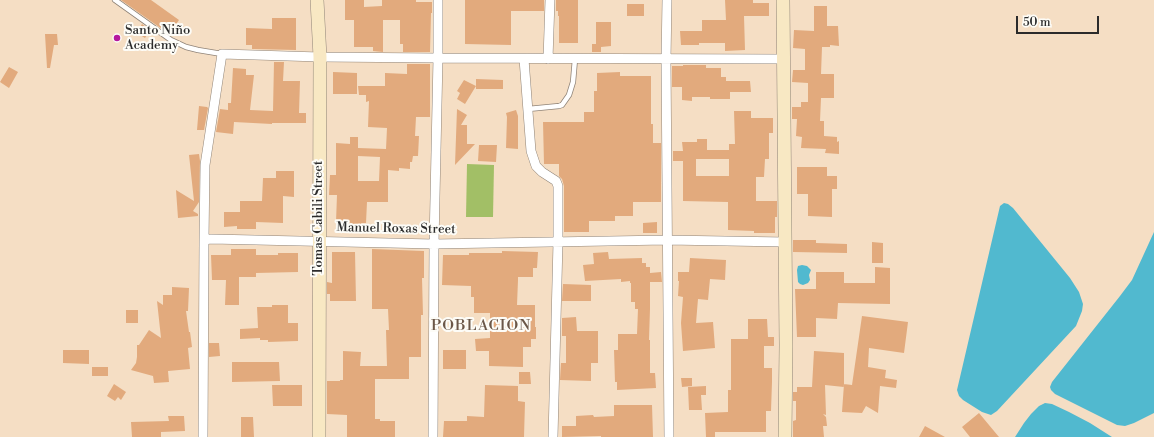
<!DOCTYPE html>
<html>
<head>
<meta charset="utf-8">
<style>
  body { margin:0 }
  #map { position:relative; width:1154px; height:437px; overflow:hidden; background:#f5dec4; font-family:"Libre Bodoni",serif }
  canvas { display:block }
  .scale { position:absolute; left:1016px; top:16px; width:83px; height:18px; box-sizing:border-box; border:2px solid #2b2b2b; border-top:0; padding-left:5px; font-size:12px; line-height:14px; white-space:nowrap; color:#2b2b2b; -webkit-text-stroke:3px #fdfcf7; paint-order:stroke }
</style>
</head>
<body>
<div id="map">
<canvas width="1154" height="437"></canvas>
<div class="scale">50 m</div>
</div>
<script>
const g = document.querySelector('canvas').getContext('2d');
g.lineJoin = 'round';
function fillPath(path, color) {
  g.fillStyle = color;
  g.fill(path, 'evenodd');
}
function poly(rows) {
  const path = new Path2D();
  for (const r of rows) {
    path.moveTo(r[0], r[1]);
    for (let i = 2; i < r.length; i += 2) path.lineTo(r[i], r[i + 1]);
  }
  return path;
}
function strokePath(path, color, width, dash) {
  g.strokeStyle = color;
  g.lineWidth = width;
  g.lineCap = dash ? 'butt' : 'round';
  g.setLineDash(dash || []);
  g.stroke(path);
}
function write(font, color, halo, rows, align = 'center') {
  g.font = font + ' "Libre Bodoni",serif';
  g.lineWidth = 4;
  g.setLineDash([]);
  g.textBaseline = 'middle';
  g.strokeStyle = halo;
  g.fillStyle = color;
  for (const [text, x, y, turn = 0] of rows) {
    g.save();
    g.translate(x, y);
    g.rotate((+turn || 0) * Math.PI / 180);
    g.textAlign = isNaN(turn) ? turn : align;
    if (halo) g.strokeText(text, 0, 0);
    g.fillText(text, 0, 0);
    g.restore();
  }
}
fillPath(poly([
  [467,164,494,165,493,217,466,217]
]), '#a2bf66');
fillPath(poly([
  [1004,203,1008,204,1013,208,1070,278,1079,292,1083,304,1082,311,1076,326,997,411,991,415,982,412,963,400,959,396,957,390,1000,206],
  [1154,232,1154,413,1134,423,1125,426,1117,425,1055,394,1051,390,1050,387,1052,382,1120,296,1132,280],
  [802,265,807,266,811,270,809,275,810,280,808,283,803,285,800,284,798,282,797,270,798,266],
  [1045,403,1052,404,1069,412,1090,423,1112,437,1015,437,1024,423,1031,414,1039,406]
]), '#51b9cf');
fillPath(poly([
  [121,0,151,0,179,20,169,34],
  [345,0,364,0,364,7,382,6,382,0,416,0,416,2,432,2,432,13,431,13,430,52,403,52,403,44,400,44,400,20,383,20,383,52,373,51,373,47,354,47,354,20,345,20],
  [465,0,544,0,544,11,511,11,511,45,465,44],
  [556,0,578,0,578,43,559,43,559,16,558,16,558,11,556,11],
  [725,0,753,0,753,3,769,3,769,16,744,16,745,50,725,51,725,43,699,43,699,45,681,45,680,31,702,31,702,20,726,20],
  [627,4,644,4,644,16,627,16],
  [814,6,827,6,827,26,838,26,839,46,830,45,830,47,822,47,821,74,834,74,834,98,821,98,820,121,824,121,824,136,837,137,837,142,839,141,839,154,825,153,826,149,801,148,802,137,796,136,797,119,792,119,792,107,801,107,801,102,808,102,808,83,792,82,793,70,805,70,805,49,793,48,794,30,814,31],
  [272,18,296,18,296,50,252,49,252,45,246,45,246,28,272,29],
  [596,22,611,22,611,46,601,47,601,52,592,52,592,44,596,44],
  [142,24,150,30,145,38,137,33],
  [45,34,57,34,58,45,54,45,50,68,47,68],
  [274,62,284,62,283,81,300,81,299,113,306,113,306,123,272,123,272,124,234,122,233,134,216,132,220,109,228,110,228,103,231,103,233,68,246,69,246,75,254,75,250,110,273,111],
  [407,64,430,64,430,117,416,117,415,136,419,136,418,156,413,156,412,162,410,162,410,169,399,168,399,171,388,170,388,202,367,202,366,223,361,223,361,231,352,230,352,223,336,222,337,195,329,195,330,175,336,175,336,143,350,144,350,137,358,137,358,148,386,149,387,128,368,127,369,101,366,102,366,95,359,95,358,86,385,86,385,73,407,74],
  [358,156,380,157,379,181,358,181],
  [683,65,706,65,706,68,721,68,721,77,726,77,726,81,750,81,751,92,730,92,730,99,710,99,710,97,692,97,692,101,682,100,682,87,672,87,672,66,683,66],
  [9,67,18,72,9,88,0,82],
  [333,72,357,73,357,94,333,94],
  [620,72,620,76,651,76,651,124,653,124,653,143,661,143,661,202,633,202,633,216,615,216,615,221,589,221,589,232,564,232,564,186,562,179,559,176,559,164,544,164,543,122,584,122,584,112,594,112,594,91,597,91,597,73],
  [476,79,503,80,503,89,476,89],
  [464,80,476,86,465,104,457,99,460,93,457,91],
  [199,106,207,107,208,108,204,130,197,130],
  [457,109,467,115,461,125,467,125,467,144,475,144,455,165],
  [516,110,518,116,518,149,506,148,507,117,506,113],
  [734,111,751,111,751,118,773,118,773,133,769,133,769,159,765,159,764,177,756,177,756,201,777,201,777,217,775,217,775,233,754,233,754,231,728,230,728,202,683,201,683,161,673,161,673,151,683,151,682,142,697,142,697,139,707,139,707,150,729,150,729,144,735,144],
  [696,159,729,159,729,176,696,176],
  [479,145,497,145,496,162,478,161],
  [199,154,200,161,199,202,193,211,198,214,198,216,178,218,176,190,194,201,189,155],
  [797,167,827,167,827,176,837,176,837,189,832,189,832,217,808,216,808,194,797,194],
  [276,171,294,171,294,197,283,196,283,223,256,222,256,229,237,229,237,226,224,227,224,212,240,212,240,201,262,201,263,178,276,178],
  [657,222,657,233,643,233,643,223],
  [793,240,816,240,816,243,847,244,847,253,793,252],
  [872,242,883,243,883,263,872,263],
  [231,249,256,249,256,255,278,255,278,253,298,253,298,272,256,273,256,277,239,277,239,305,225,305,226,280,212,280,211,255,231,255],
  [372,249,424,251,424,278,422,278,423,315,421,315,421,357,409,357,409,379,375,379,375,419,380,419,380,421,395,421,395,437,347,437,347,415,327,414,327,381,340,381,340,380,343,380,343,351,361,352,360,366,387,366,386,330,389,330,388,309,372,309],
  [502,251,538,252,537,268,533,268,533,277,518,277,518,280,517,305,535,305,535,327,536,327,536,339,531,339,531,347,523,347,523,367,489,366,489,351,476,351,475,339,490,338,490,313,474,313,474,297,471,297,471,286,442,285,443,255,469,255,469,253,502,253],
  [332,252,355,252,356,301,330,301,330,294,327,294,327,282,332,283],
  [608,252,609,259,642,258,642,263,646,263,646,267,650,267,650,273,661,272,662,282,650,282,650,309,649,340,650,340,650,373,655,373,656,388,617,390,617,382,615,382,614,350,618,350,618,334,637,334,638,309,635,309,635,302,631,302,631,283,630,283,630,281,621,282,621,279,585,281,583,265,594,264,593,253],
  [690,258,726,260,725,280,710,279,708,300,698,299,696,323,713,322,715,348,683,351,681,323,683,297,678,296,679,281,678,281,678,272,689,272],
  [875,267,890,268,890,304,838,303,837,319,816,318,816,337,797,337,795,289,816,289,816,272,844,272,844,283,875,283],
  [563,284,591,285,591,301,562,301],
  [172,287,189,288,188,311,186,311,189,332,190,332,192,347,188,348,190,369,168,371,169,382,154,383,153,376,131,370,136,363,137,357,137,345,139,345,149,330,161,338,157,301,163,305,163,295,172,295],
  [272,305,288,305,288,323,298,323,298,341,268,342,268,340,260,340,260,338,240,339,240,329,258,328,257,307,272,307],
  [126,310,138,310,138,323,126,323],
  [862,316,908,322,904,353,869,348,868,367,886,370,885,378,897,380,896,388,880,386,878,413,866,406,862,413,842,412,844,384,852,385],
  [576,317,577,331,598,331,598,363,591,363,591,381,560,380,561,363,566,363,566,336,562,336,562,318],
  [748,319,767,319,768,337,774,337,774,346,764,346,764,368,772,368,772,382,771,411,766,411,766,432,715,432,715,437,706,437,705,413,728,412,728,390,731,390,731,339,748,339],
  [209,343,219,343,220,356,209,357],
  [63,350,89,350,89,364,63,363],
  [443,350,466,350,466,369,443,369],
  [814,351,844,353,844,387,825,385,826,415,823,414,826,417,827,426,823,426,824,437,793,437,793,421,796,420,796,401,793,401,793,392,797,392,797,387,812,387],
  [232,362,279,362,280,381,232,382],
  [92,367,108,367,108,376,92,376],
  [519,372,530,372,531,384,519,384],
  [681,378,692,378,692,386,682,387],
  [114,384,126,392,121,400,118,397,115,401,107,396],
  [272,385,302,385,302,406,273,406],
  [485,385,518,386,518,401,525,402,524,437,443,437,444,421,467,421,467,416,484,417],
  [706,386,706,395,701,395,702,410,689,410,688,387],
  [614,405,652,405,653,437,601,437,601,436,562,437,562,426,576,426,576,416,593,415,594,417,614,416],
  [979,413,999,437,970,437,962,427],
  [168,416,184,416,185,431,161,432,161,437,132,437,131,422,169,421],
  [241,417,253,417,254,437,241,437],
  [925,426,945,437,919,437]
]), '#e2aa7d');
const lane = poly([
  [115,0,171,40,186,47,198,50,222,54],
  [528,109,559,106,562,105,569,95,573,82,575,59]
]);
const street = poly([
  [667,0,666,60,669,437],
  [524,59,531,151,536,166,542,172,556,181,558,186,558,242,553,437],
  [548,59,550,0],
  [204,240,205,165,222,54,320,57,438,58,783,59],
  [203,437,204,240,211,239,434,244,667,240,785,242],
  [433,437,434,244,438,58,438,0]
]);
const secondary = poly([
  [317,0,320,57,319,437],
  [783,0,786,345,785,437]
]);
strokePath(lane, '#908478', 6);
strokePath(street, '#908478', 10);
strokePath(secondary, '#908478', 14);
strokePath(lane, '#fff', 4.5);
strokePath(street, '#fff', 9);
strokePath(secondary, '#f8e8c3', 13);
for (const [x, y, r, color] of [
  [117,38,4,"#b5179e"]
]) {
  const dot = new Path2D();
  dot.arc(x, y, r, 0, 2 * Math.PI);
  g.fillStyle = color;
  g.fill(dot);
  strokePath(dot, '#fdfcf7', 1.5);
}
write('13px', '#2b2b2b', '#fdfcf7', [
  ["Santo Niño",125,31],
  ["Academy",125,46]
], 'left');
write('13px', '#2b2b2b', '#fdfcf7', [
  ["Tomas Cabili Street",319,218,-90],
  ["Manuel Roxas Street",396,229,1]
]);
g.letterSpacing = '1px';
write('15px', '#6b5748', '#fdfcf7', [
  ["POBLACION",481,326]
]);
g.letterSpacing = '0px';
</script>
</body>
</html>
